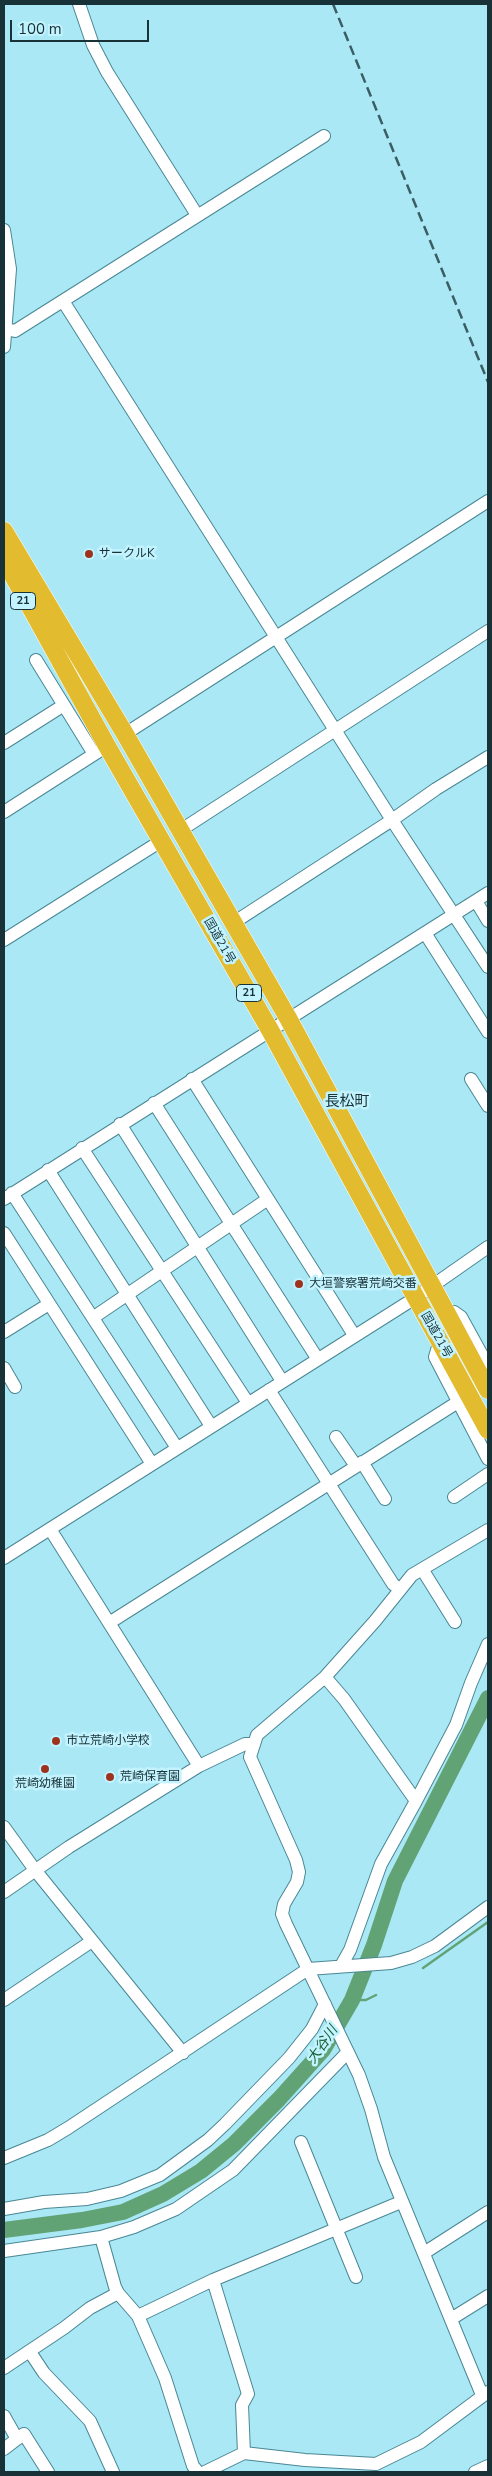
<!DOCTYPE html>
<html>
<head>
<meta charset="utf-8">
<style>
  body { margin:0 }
  #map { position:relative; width:492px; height:2476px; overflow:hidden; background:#aae8f6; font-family:"Nunito Sans",sans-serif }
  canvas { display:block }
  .frame { position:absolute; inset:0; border:5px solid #183237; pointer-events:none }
  .scale { position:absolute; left:10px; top:20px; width:139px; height:22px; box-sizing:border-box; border:2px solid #183237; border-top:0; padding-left:6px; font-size:15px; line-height:18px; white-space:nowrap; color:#183237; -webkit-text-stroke:4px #c2f3fe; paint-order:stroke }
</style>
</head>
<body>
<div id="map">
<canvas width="492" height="2476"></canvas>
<div class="frame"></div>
<div class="scale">100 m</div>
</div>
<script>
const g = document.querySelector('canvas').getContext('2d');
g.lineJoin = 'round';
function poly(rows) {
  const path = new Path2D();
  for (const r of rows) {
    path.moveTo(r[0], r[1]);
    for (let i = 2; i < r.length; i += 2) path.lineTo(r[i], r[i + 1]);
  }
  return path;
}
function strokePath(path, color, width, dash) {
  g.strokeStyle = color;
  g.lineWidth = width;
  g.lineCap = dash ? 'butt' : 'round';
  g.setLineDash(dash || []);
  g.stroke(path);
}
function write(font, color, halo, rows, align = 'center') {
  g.font = font + ' "Nunito Sans","Noto Sans JP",sans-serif';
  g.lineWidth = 5;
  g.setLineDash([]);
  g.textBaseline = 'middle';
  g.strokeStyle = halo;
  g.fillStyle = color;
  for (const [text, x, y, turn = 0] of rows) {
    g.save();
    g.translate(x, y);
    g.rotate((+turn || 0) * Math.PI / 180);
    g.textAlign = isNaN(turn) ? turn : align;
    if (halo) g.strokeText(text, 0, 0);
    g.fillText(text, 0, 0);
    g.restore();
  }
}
strokePath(poly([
  [423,1968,488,1922],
  [352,2000,366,2000,376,1995]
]), '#62a376', 2.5);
strokePath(poly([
  [4,2230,82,2220,123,2212,163,2194,201,2171,234,2144,279,2099,323,2050,352,2000,374,1945,395,1881,488,1698]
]), '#62a376', 16);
const minor = poly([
  [79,4,93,45,107,72,197,215],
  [4,230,10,269,4,347],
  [63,301,392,820,488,967],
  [6,329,15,331,324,136],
  [36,660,94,754],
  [125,734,488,501],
  [4,743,64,705],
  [4,812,107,746],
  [181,830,488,631],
  [476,901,488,921],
  [233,923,392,820,436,789,488,757],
  [425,933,488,1032],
  [4,940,161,841],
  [192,1079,354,1335],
  [471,1079,488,1106],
  [154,1103,317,1358],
  [120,1124,282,1381],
  [82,1148,248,1403],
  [48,1170,211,1426],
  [12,1193,177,1448],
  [4,1199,488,893],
  [4,1233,152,1464],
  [447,1313,454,1312,461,1317,488,1366],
  [94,1317,268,1199],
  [4,1332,49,1304],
  [440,1340,435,1357,488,1459],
  [4,1368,15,1387],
  [269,1390,393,1584,399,1589],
  [336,1437,356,1466],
  [362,1462,385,1499],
  [454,1497,488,1474],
  [50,1529,199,1766],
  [4,1558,415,1298,488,1247],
  [422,1569,455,1622],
  [109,1623,458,1402],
  [325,1677,344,1699,416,1801,381,1864,350,1950,341,1966],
  [416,1801,456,1725,471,1683,488,1644],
  [4,1827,35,1870,183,2053],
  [4,1892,69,1847,199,1766,245,1744,253,1744],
  [4,2000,92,1941],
  [301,2142,356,2277],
  [4,2158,48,2140,68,2128,308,1969,391,1963,412,1957,435,1946,488,1907],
  [4,2209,44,2202,87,2199,121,2191,160,2175,208,2140,225,2124,289,2058,312,2029,325,2004],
  [101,2237,115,2287,118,2293,138,2316,165,2378,193,2466,198,2472],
  [4,2251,101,2237,134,2227,176,2209,233,2170,348,2052],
  [424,2253,488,2212],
  [213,2280,248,2394,242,2405,244,2453],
  [138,2316,213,2280,401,2202],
  [451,2319,488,2296],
  [30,2352,44,2373,90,2421,113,2472],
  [4,2368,64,2328,90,2308,118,2293],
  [482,2395,384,2157,371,2109,359,2075,286,1924,282,1914,284,1904,297,1882,299,1872,296,1860,250,1757,257,1735,325,1677,375,1621,412,1575,488,1530],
  [4,2416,17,2439,24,2434,48,2472],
  [4,2449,17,2439],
  [205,2472,244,2453,305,2460,376,2464,421,2442,488,2392],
  [475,2472,488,2466]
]);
const highway = poly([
  [4,531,125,734,288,1018,488,1390],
  [4,559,107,746,270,1030,488,1430]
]);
strokePath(minor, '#4a8794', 14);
strokePath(highway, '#fff', 19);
strokePath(minor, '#fff', 12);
strokePath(highway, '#e2bc2e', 18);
strokePath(poly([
  [333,4,488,382]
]), '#3b5e65', 2.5, [10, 5]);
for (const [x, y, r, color] of [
  [89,554,5,"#9d331f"],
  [299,1284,5,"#9d331f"],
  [56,1741,5,"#9d331f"],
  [45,1769,5,"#9d331f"],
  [110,1777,5,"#9d331f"]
]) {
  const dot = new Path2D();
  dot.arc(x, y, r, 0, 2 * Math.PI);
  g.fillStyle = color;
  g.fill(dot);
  strokePath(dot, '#c2f3fe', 2);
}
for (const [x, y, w] of [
  [23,601,25],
  [249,993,25]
]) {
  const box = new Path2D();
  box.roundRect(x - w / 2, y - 8.5, w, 17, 4);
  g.fillStyle = '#c2f3fe';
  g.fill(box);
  strokePath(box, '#183237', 1);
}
write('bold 11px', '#183237', null, [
  ["21",23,601],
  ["21",249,993]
]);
write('12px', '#183237', '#c2f3fe', [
  ["サークルK",99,554],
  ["大垣警察署荒崎交番",309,1284],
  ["市立荒崎小学校",66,1741],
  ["荒崎保育園",120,1777],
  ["荒崎幼稚園",45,1784,"center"]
], 'left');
write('12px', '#183237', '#c2f3fe', [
  ["国道21号",219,941,60],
  ["国道21号",436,1335,60]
]);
write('italic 14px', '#186136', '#c2f3fe', [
  ["大谷川",323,2045,-55]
]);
write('15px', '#183237', '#c2f3fe', [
  ["長松町",347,1102]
]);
</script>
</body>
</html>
